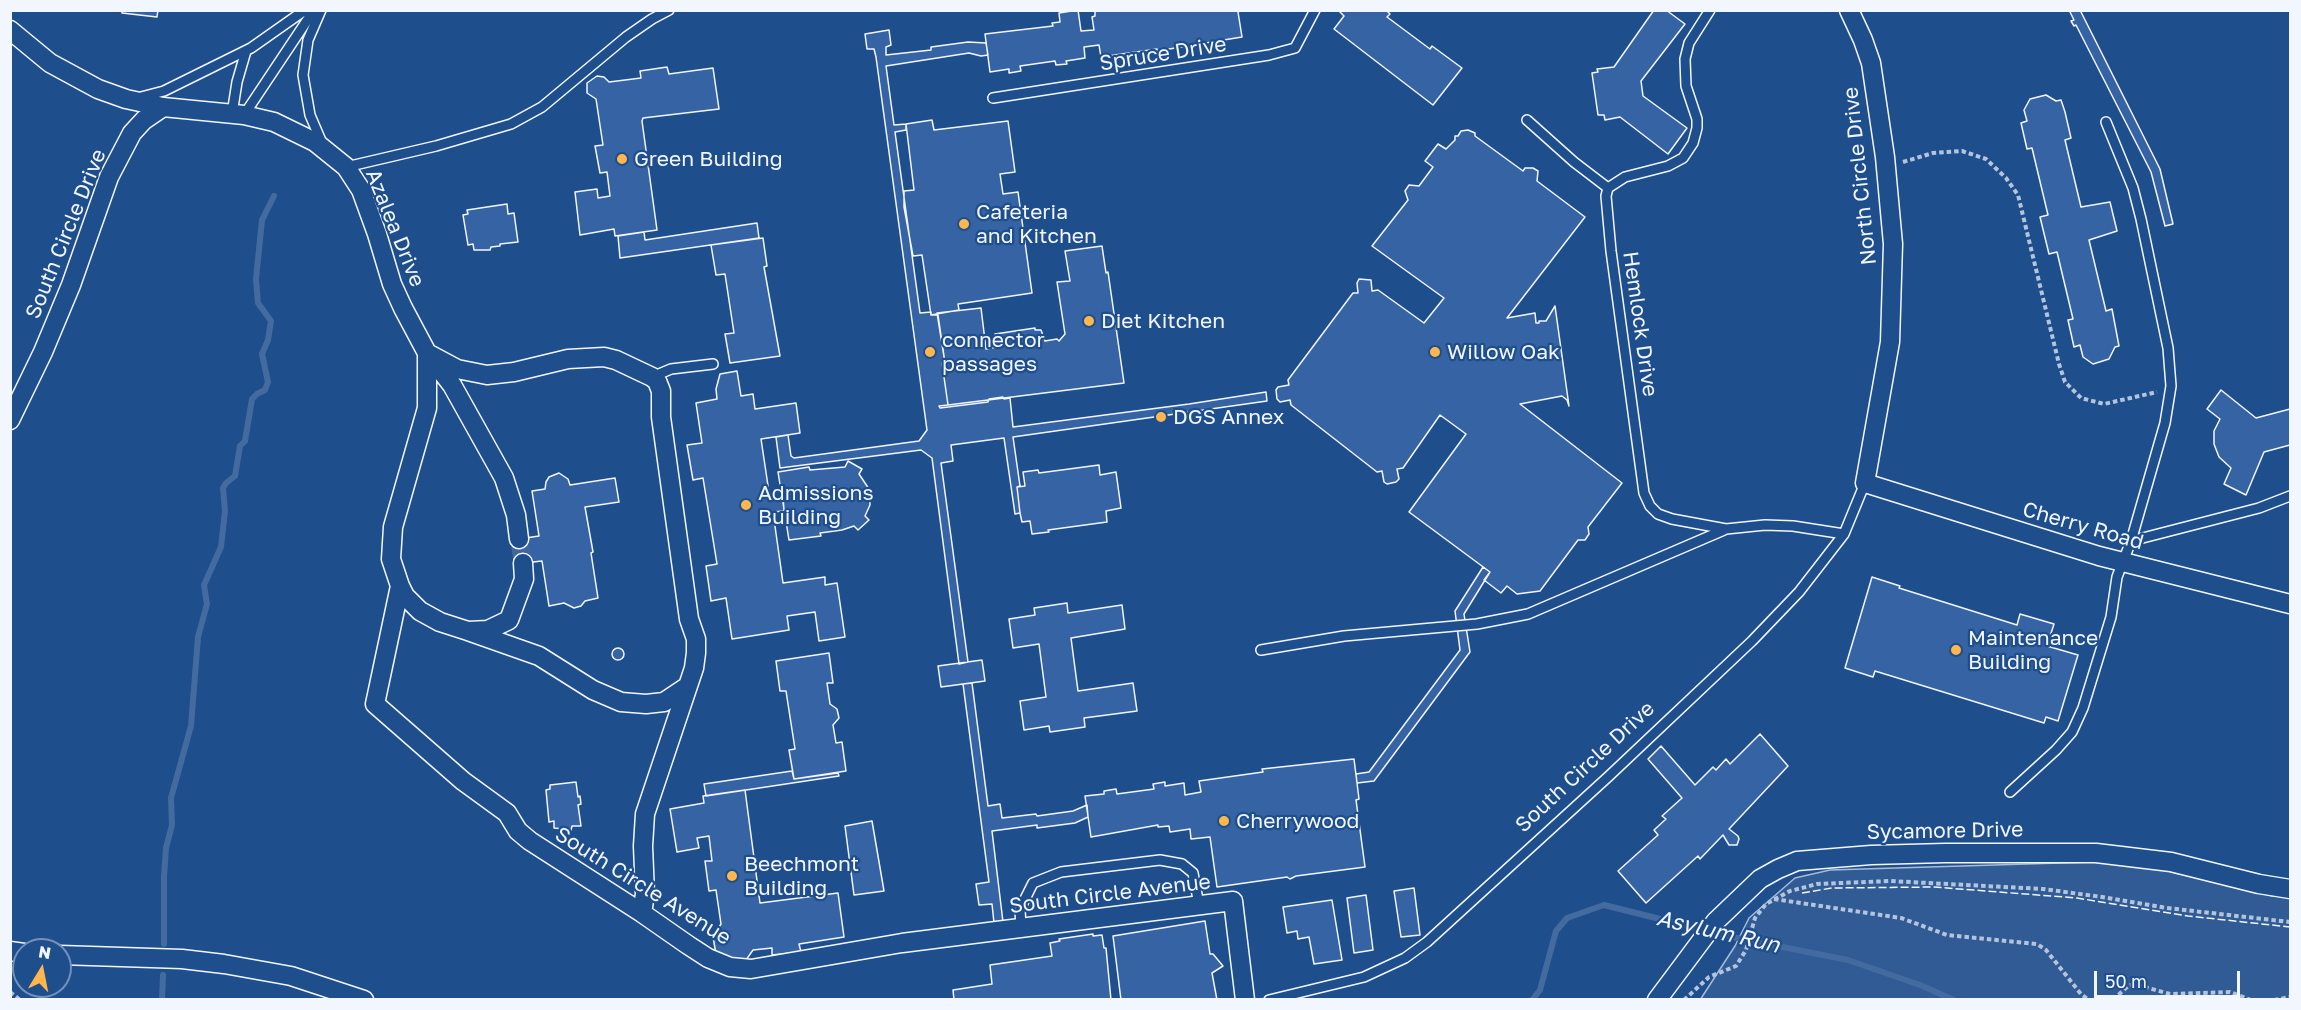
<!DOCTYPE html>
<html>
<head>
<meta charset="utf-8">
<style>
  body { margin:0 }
  #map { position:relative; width:2301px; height:1010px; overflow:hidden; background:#1f4e8c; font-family:"Golos Text",sans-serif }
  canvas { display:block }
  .frame { position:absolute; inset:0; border:12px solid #f2f6ff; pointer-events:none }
  .north { position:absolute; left:12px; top:938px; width:60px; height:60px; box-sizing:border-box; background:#1f4e8c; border:2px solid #7391ba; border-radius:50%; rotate:10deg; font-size:16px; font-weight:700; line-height:24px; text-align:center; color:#f2f6ff }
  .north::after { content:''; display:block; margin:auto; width:21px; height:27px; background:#ffb74d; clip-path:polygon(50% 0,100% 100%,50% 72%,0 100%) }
  .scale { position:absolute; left:2094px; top:971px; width:146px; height:27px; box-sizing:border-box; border:3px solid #f2f6ff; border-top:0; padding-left:8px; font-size:18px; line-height:21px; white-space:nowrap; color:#f2f6ff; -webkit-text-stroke:4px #1f4e8c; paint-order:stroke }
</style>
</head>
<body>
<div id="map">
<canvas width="2301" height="1010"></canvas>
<div class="frame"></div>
<div class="north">N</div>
<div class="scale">50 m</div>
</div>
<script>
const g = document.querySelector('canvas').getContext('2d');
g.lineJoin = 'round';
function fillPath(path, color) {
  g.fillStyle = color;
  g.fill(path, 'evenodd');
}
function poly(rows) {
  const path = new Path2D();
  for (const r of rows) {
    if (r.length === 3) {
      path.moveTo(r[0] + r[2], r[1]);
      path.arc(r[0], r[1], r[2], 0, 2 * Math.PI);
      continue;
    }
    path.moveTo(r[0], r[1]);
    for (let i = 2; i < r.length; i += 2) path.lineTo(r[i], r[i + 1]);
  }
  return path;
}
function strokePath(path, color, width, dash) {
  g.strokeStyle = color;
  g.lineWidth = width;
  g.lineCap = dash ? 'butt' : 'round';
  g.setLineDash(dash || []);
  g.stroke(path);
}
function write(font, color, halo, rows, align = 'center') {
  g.font = font + ' "Golos Text",sans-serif';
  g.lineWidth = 4.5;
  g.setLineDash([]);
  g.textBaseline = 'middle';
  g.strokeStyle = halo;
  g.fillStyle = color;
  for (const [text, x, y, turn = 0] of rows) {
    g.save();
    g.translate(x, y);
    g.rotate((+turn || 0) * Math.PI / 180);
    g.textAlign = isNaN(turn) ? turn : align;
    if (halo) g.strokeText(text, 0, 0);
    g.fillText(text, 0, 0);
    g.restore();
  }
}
const green = poly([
  [2093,862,2155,868,2272,896,2290,896,2290,999,1700,1000,1735,946,1749,918,1795,878,1830,870,2093,862]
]);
fillPath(green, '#305b95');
strokePath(green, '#a8bbd7', 1.5);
strokePath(poly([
  [164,944,164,876,166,848,172,825,171,798,191,726,198,637,207,604,204,585,221,547,225,511,223,488,226,483,235,476,240,446,245,441,252,399,257,394,265,390,268,382,262,354,268,340,271,321,258,303,256,279,262,220,274,196],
  [162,1000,163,975],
  [1532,1000,1540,990,1556,931,1567,918,1604,905,1732,937,1848,960,1920,985,1954,1000]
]), '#446ba0', 6);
const building = poly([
  [122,10,158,10,157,17,122,13,122,10],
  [1078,10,1081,31,1094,30,1092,17,1095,16,1095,10,1242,10,1238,12,1242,37,1157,51,1157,49,1101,57,1099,45,1084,47,1085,58,1066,61,1067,64,1056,65,1055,61,1020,66,1021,71,1009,73,1009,69,990,72,985,34,1053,26,1052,23,1060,22,1059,13,1078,10],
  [1338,10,1386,10,1390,14,1387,17,1430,49,1432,46,1462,68,1433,105,1334,29,1344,16,1338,10],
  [1654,10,1666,10,1685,24,1641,81,1643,96,1687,128,1668,154,1620,117,1605,120,1604,115,1598,115,1592,73,1598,72,1597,69,1614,67,1654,10],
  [2069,10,2080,10,2160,169,2173,224,2165,226,2151,172,2076,25,2074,26,2071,21,2074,20,2069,10],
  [889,30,891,45,886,47,886,55,931,50,931,47,968,42,986,43,988,55,981,56,969,53,886,66,894,125,906,124,906,130,895,132,920,313,931,312,931,315,938,315,945,363,942,363,948,405,939,406,940,408,988,402,989,399,1003,397,1004,399,1010,398,1013,427,1189,404,1266,392,1267,401,1013,437,1020,486,1017,487,1020,513,1015,514,1004,438,951,445,953,461,941,463,968,662,959,664,932,458,921,450,780,468,776,437,788,435,791,456,794,458,919,441,927,430,876,57,874,49,867,49,865,34,889,30],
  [667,67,669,74,713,68,719,109,643,118,642,121,657,230,615,236,614,229,580,235,575,192,597,189,598,198,610,196,607,172,600,173,595,146,603,145,596,99,587,93,587,83,597,76,604,77,609,82,641,78,640,71,667,67],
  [2046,95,2056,101,2061,100,2065,112,2071,138,2065,140,2081,207,2110,202,2117,231,2089,240,2106,311,2112,309,2119,346,2115,347,2109,359,2093,364,2083,357,2080,345,2074,347,2068,320,2073,319,2057,252,2049,254,2040,217,2048,215,2032,148,2027,149,2021,123,2027,121,2024,110,2030,99,2046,95],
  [932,120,934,130,1008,121,1015,172,1000,174,1003,194,1018,192,1032,293,958,304,959,310,931,315,922,255,913,256,904,207,904,191,914,190,906,124,932,120],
  [1468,130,1475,133,1475,136,1523,171,1525,168,1533,168,1538,171,1537,181,1585,217,1507,318,1535,313,1536,323,1539,323,1539,321,1546,321,1555,306,1569,406,1567,400,1562,396,1520,404,1622,483,1588,527,1589,534,1585,540,1578,540,1540,591,1517,594,1507,586,1501,593,1484,580,1490,572,1409,512,1466,434,1440,415,1403,468,1397,469,1399,479,1396,482,1387,484,1384,482,1382,471,1377,472,1291,405,1290,400,1280,402,1277,399,1276,390,1278,387,1289,385,1288,380,1353,293,1358,293,1357,283,1359,279,1371,280,1372,291,1378,290,1424,323,1444,298,1372,246,1408,200,1405,191,1409,185,1419,186,1433,167,1425,161,1438,144,1446,149,1455,140,1455,136,1458,136,1461,131,1468,130],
  [507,204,508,214,514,213,518,242,500,244,500,246,491,247,490,250,474,250,473,244,468,245,463,215,468,214,467,210,507,204],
  [757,223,759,238,620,258,618,236,644,232,645,240,757,223],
  [763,238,767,266,764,267,780,356,730,363,725,334,734,333,725,274,716,275,711,245,763,238],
  [1102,246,1106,273,1108,272,1124,383,948,405,942,363,945,363,937,313,981,308,986,349,997,347,995,334,1035,328,1035,330,1041,330,1045,341,1057,339,1059,341,1065,334,1057,282,1070,281,1065,251,1102,246],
  [737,371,741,396,753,394,755,409,796,403,800,433,761,439,770,499,783,497,784,511,773,512,783,583,825,577,825,585,837,583,845,637,819,641,815,612,787,616,789,630,732,639,726,598,711,601,706,566,717,564,703,478,693,480,687,445,702,443,696,403,717,399,716,389,720,374,737,371],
  [2221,390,2256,418,2290,409,2290,445,2264,452,2246,495,2224,484,2231,468,2219,457,2214,444,2214,431,2220,419,2207,409,2221,390],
  [848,461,862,469,859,474,869,489,870,505,865,516,869,520,858,530,854,526,842,530,820,533,821,536,789,540,778,472,809,467,810,470,845,467,848,461],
  [1099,465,1100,475,1116,472,1121,508,1106,511,1107,522,1048,530,1049,532,1032,534,1030,521,1022,522,1020,513,1017,487,1025,486,1023,472,1038,470,1039,473,1099,465],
  [559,473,568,479,570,485,615,478,619,502,585,507,593,552,591,553,598,598,585,601,581,606,574,608,564,603,549,606,542,561,515,564,512,540,539,536,532,491,545,489,546,482,549,477,559,473],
  [1483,567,1490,572,1464,614,1470,652,1374,781,1357,783,1356,774,1369,772,1460,650,1455,611,1483,567],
  [1872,577,1900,586,1899,588,2017,625,2020,614,2054,624,2047,646,2078,655,2058,721,2046,717,2044,723,1875,671,1873,677,1845,668,1872,577],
  [1067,603,1068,613,1122,605,1125,629,1071,638,1078,691,1133,683,1137,711,1084,718,1085,727,1050,732,1049,726,1024,730,1020,701,1046,697,1039,644,1013,648,1009,619,1035,615,1034,608,1067,603],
  [618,654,6],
  [829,653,833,683,827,683,830,704,837,709,839,718,833,725,836,743,842,742,846,771,794,779,789,750,795,749,786,691,780,691,776,661,829,653],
  [982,660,985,681,941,687,938,666,982,660],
  [972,683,988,806,1000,804,1002,818,1036,814,1037,816,1073,811,1087,805,1088,817,1075,823,1037,828,1037,825,992,831,1003,922,994,923,992,904,979,905,976,884,989,882,963,684,972,683],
  [1760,734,1788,766,1729,829,1738,836,1739,839,1737,845,1729,845,1723,835,1700,859,1698,856,1646,903,1618,871,1658,835,1654,830,1666,819,1662,816,1682,798,1648,759,1661,746,1695,785,1713,767,1716,770,1726,759,1730,764,1760,734],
  [1354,759,1359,799,1356,800,1365,867,1296,876,1290,879,1287,877,1217,887,1210,837,1191,839,1190,829,1170,832,1169,826,1158,827,1158,825,1091,837,1085,796,1104,794,1104,791,1116,789,1117,794,1154,789,1153,784,1165,782,1165,786,1184,783,1185,795,1201,792,1199,781,1263,772,1262,769,1354,759],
  [792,771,794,779,838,773,839,776,706,796,704,784,792,771],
  [576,782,578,797,580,796,581,804,578,805,581,826,572,826,571,830,554,828,554,821,549,822,546,790,550,789,550,785,576,782],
  [745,790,760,903,838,893,844,937,799,944,801,952,772,955,772,948,753,950,746,960,720,959,716,954,713,937,721,924,716,890,709,891,705,861,712,861,709,836,697,838,699,848,677,852,670,809,704,803,703,796,745,790],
  [872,821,884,891,854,895,845,826,872,821],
  [1414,888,1420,935,1401,937,1394,891,1414,888],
  [1366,895,1373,950,1354,953,1347,898,1366,895],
  [1332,900,1342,960,1314,964,1309,937,1298,939,1297,931,1287,933,1283,907,1332,900],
  [1205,921,1210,954,1213,954,1223,966,1212,973,1217,1000,1121,1000,1113,936,1205,921],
  [1093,934,1093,936,1102,935,1104,948,1106,948,1111,1000,954,1000,953,990,992,984,990,965,1052,956,1050,943,1060,941,1059,939,1093,934]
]);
fillPath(building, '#3563a3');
strokePath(building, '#f2f6ff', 1.5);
strokePath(poly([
  [519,539,523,563]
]), '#3f679d', 18, [18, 9]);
const lane = poly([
  [321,10,308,40,303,75,310,115,322,143],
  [1710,10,1689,43,1685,59,1686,86,1697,119,1697,128,1693,143,1683,158,1668,166,1625,177,1608,188,1606,196,1611,251,1644,493,1650,506,1658,514,1672,519,1726,529,1765,525,1793,526,1844,534],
  [141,97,164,91,251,48,305,10],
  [993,98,1269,55,1295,48,1315,10],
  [232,114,237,82,246,51],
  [244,115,314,10],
  [1527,120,1574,162,1608,188],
  [346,167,436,146,511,124,542,107,626,37,652,19,669,10],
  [652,377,671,369,713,364],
  [2131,541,2259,508,2290,496],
  [1261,650,1344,636,1477,624,1528,614,1724,530],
  [2010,792,2056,750,2072,732,2083,708,2111,617,2117,577,2131,541,2165,423,2171,386,2168,348,2141,219,2133,188,2106,122],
  [1021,928,1020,909,1033,883,1061,872,1160,860,1182,864,1193,873,1199,905],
  [1269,1000,1364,977,1405,958,1427,942,1609,776,1752,641,1799,592,1844,534,1865,483]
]);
const street = poly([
  [1849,10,1863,40,1871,63,1885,157,1893,244,1890,342,1865,483,2099,556,2290,604],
  [10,30,50,63,98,89,126,99,163,107,244,115,274,122,315,142,346,167,361,190,377,234,392,284,403,308,427,353,452,385,504,478,516,515,519,539],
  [427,353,427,408,393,527,391,559,400,586,375,704,463,781,507,813,518,831,530,841,642,913,688,945,708,958,730,967,751,969,902,943,1233,901,1245,1000],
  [427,353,457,369,487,375,514,372,568,359,604,357,616,360,652,377,657,381,661,391,661,417,689,619,696,639,696,653,694,668,645,814,643,846,645,894,642,913],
  [10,420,43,352,71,285,109,177,132,133,144,120,163,107],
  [400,586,405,596,420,611,440,622,468,631,488,630,509,620,524,579,523,563],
  [468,631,539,656,593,690,621,702,646,704,664,702,688,686],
  [10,951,24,953],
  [60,955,182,959,224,964,291,976,364,1000],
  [1657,1000,1716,921,1760,879,1778,869,1797,861,1871,855,1945,853,2096,853,2171,862,2259,884,2290,889]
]);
strokePath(lane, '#f2f6ff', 12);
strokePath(street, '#f2f6ff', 21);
strokePath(poly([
  [1903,162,1933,153,1962,151,1986,159,2006,178,2018,195,2059,364,2065,382,2081,398,2104,404,2157,392],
  [1774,899,1901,918,1947,935,2037,944,2046,950,2081,994,2089,1000],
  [10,992,20,1000],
  [1684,1000,1709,977,1736,966,1746,950,1755,918,1766,904,1790,891,1817,884,1890,881,2043,889,2102,897,2167,908,2290,922],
  [2113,1000,2128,986,2134,984,2170,994,2230,992,2251,1000],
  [2274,1000,2290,997]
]), '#b3c4dc', 4, [4.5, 3]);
strokePath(lane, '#1f4e8c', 9);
strokePath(street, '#1f4e8c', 18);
strokePath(poly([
  [1802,893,1832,888,1934,887,2077,898,2188,916,2290,927]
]), '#f2f6ff', 1.5, [8, 3]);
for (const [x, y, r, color] of [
  [622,159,6,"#ffb74d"],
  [964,224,6,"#ffb74d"],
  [1089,321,6,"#ffb74d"],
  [930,352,6,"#ffb74d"],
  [1435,352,6,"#ffb74d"],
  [1161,417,6,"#ffb74d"],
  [746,505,6,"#ffb74d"],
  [1956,650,6,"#ffb74d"],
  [1224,821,6,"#ffb74d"],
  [732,876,6,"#ffb74d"]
]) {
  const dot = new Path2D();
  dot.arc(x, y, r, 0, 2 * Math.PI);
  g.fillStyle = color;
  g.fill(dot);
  strokePath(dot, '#1f4e8c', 2);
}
write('21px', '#f2f6ff', '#1f4e8c', [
  ["Spruce Drive",1163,54,-9],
  ["North Circle Drive",1860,176,-96],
  ["Azalea Drive",395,228,68],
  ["South Circle Drive",66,234,-68],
  ["Hemlock Drive",1640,324,82],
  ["Cherry Road",2083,526,16],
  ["South Circle Drive",1585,767,-43],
  ["Sycamore Drive",1945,831,-1],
  ["South Circle Avenue",643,886,32],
  ["South Circle Avenue",1110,894,-7]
]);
write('21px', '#f2f6ff', '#1f4e8c', [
  ["Green Building",634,159],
  ["Cafeteria",976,212],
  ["and Kitchen",976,236],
  ["Diet Kitchen",1101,321],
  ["connector",942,340],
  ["passages",942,364],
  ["Willow Oak",1447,352],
  ["DGS Annex",1173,417],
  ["Admissions",758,493],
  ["Building",758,517],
  ["Maintenance",1968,638],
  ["Building",1968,662],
  ["Cherrywood",1236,821],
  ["Beechmont",744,864],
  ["Building",744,888]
], 'left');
write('italic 22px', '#f2f6ff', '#1f4e8c', [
  ["Asylum Run",1718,932,13]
]);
</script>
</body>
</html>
